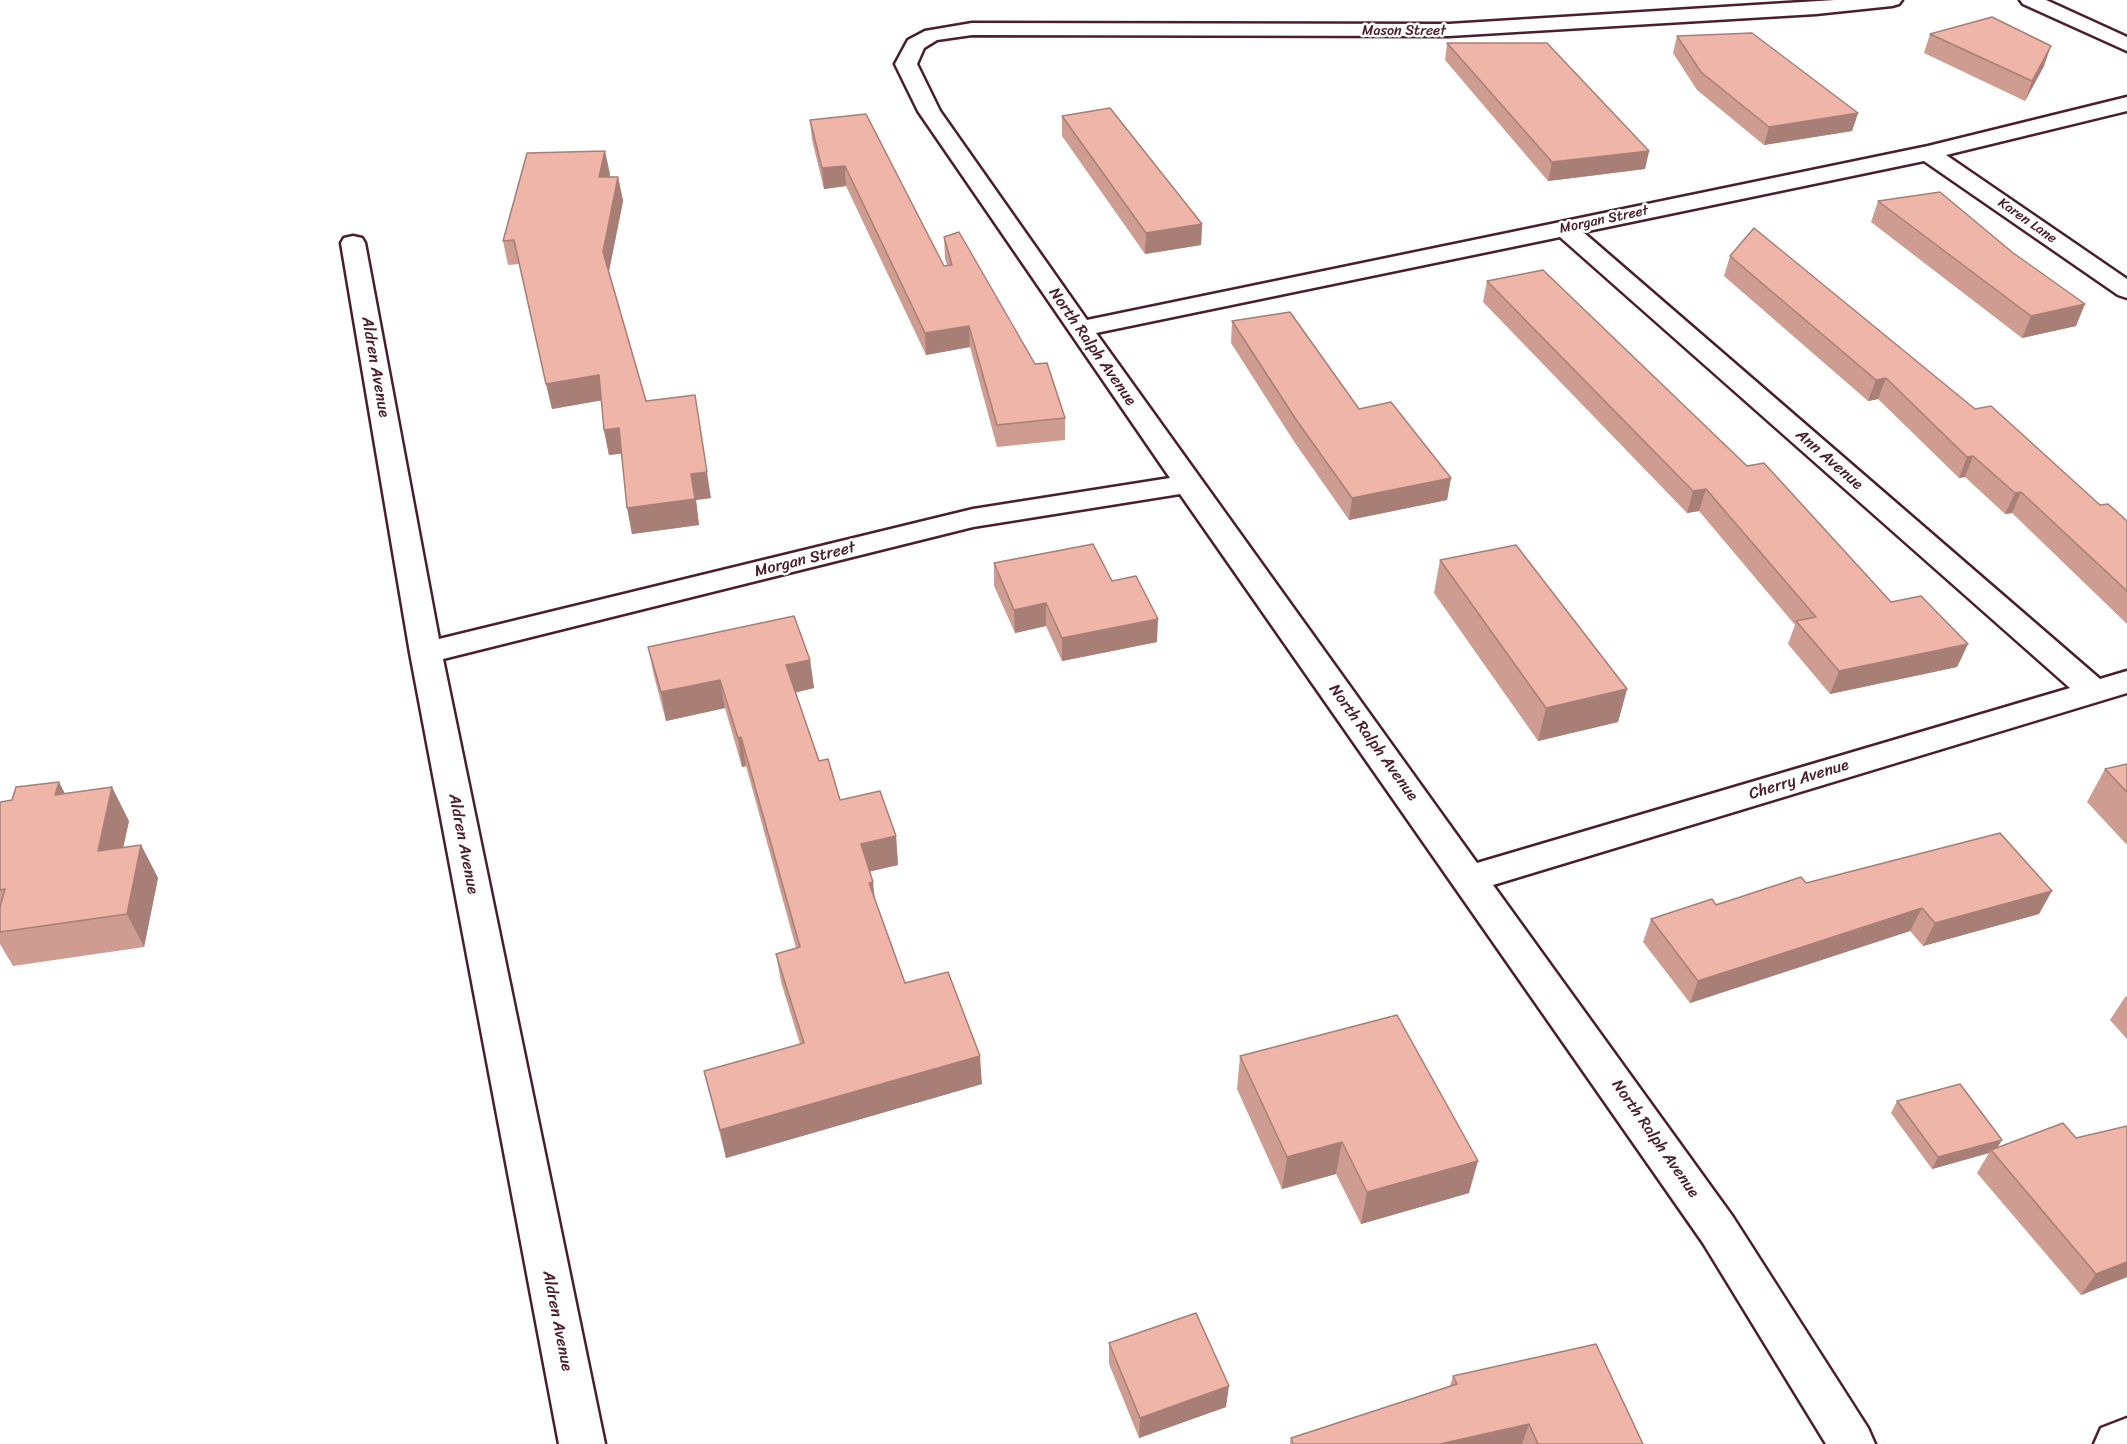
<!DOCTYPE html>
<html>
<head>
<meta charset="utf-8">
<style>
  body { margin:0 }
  canvas { display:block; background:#fff }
</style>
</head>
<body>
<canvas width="2127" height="1444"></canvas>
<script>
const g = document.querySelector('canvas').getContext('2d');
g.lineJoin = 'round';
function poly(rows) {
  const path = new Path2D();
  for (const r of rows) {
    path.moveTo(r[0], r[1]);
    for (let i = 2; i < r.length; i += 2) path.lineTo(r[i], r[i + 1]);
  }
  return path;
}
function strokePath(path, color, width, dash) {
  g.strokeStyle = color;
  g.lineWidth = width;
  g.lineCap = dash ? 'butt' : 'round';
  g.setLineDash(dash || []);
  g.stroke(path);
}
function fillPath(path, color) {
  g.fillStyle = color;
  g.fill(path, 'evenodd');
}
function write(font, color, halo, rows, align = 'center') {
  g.font = font + ' Sriracha,sans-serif';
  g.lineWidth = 5;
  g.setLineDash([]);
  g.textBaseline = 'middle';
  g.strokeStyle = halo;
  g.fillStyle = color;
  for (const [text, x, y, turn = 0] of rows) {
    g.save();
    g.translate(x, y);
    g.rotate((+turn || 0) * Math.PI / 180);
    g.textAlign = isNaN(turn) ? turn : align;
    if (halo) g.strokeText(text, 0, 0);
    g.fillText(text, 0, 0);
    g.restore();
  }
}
const minor = poly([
  [1835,0,1902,0,1899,4,1892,6,1816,14,1449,36,972,35,937,40,924,48,917,64,940,111,1087,320,1928,146,2127,97,2127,111,1946,155,2127,279,2127,298,2118,295,1924,161,1583,232,2100,679,2127,671,2127,693,1493,885,1733,1217,1868,1428,1875,1444,1826,1444,1703,1243,1180,494,973,527,443,659,605,1444,559,1444,410,653,341,243,344,238,353,236,362,238,365,243,439,639,973,509,1170,478,918,111,895,64,908,40,925,31,972,23,1449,24,1835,0],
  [1560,237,2070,688,1477,863,1096,333,1560,237],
  [2127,1418,2127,1444,2094,1444,2101,1428,2127,1418]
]);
const tertiary = poly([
  [2020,0,2046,0,2127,37,2127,51,2023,4,2020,0]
]);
strokePath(minor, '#4a1f2b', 5);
strokePath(tertiary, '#4a1f2b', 5);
fillPath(minor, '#fff');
fillPath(tertiary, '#fff');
fillPath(poly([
  [1930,34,2044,66,2025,101,1924,53],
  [1677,36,1858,113,1852,131,1764,145,1697,90,1673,53],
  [1447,43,1649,151,1645,169,1548,181,1445,60],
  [1062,116,1202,224,1201,245,1145,254,1062,136],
  [810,120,944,266,947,265,945,259,944,237,1065,418,1065,440,997,447,970,347,926,355,846,186,824,189,812,140],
  [610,174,609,177,618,177,623,201,609,271,646,401,711,498,696,500,699,525,632,534,621,454,609,455,604,430,601,400,552,409,519,264,508,265,503,241],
  [1878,201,2076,326,2022,338,1871,222],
  [1730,256,1975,409,2100,505,2127,521,2127,624,2012,513,2005,514,1965,477,1959,478,1878,399,1868,401,1724,276],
  [1487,281,1747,466,1891,602,1968,644,1957,667,1830,694,1788,644,1795,625,1699,511,1687,513,1483,302],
  [1232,321,1359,409,1451,478,1447,500,1349,520,1295,443,1231,343],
  [1440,560,1627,689,1618,722,1538,741,1434,593],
  [994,563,1112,581,1157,642,1062,661,1046,626,1015,633,994,586],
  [648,647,810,660,814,688,795,692,819,761,840,800,896,836,898,865,870,871,875,901,905,983,982,1084,726,1158,704,1071,800,1044,781,982,776,954,796,948,746,766,742,767,725,708,666,721,654,676],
  [2127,764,2127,845,2087,802,2105,769],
  [65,794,129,821,123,848,141,845,158,878,144,947,13,966,0,944,0,802],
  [1806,883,2039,914,1923,946,1910,931,1690,1003,1643,942,1651,919],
  [2127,996,2127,1039,2110,1020,2125,997],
  [1240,1056,1469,1193,1361,1224,1336,1174,1282,1189,1237,1089],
  [1897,1101,2002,1140,1997,1148,2127,1277,2081,1295,1977,1173,1989,1153,1932,1169,1891,1113],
  [1109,1343,1226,1407,1139,1438,1109,1364],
  [1453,1376,1643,1444,1290,1444,1291,1438,1450,1386]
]), '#ce9c90');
fillPath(poly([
  [2051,46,2044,66,2025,101,2032,81],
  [1858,113,1852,131,1764,145,1769,127],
  [605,151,610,174,604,201,599,177],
  [1649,151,1645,169,1548,181,1552,162],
  [845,166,846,186,824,189,822,168],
  [618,177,623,201,608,276,603,252],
  [1202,224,1201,245,1145,254,1146,233],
  [2085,304,2076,326,2022,338,2031,316],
  [969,326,970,347,926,355,925,333],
  [599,375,604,400,552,409,546,384],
  [1886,378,1878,399,1868,401,1876,380],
  [695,395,711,498,696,500,699,525,632,534,627,508],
  [619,428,624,453,609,455,604,430],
  [1973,456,1965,477,1959,478,1967,457],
  [1451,478,1447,500,1349,520,1352,498],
  [1706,489,1699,511,1687,513,1693,491],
  [2021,492,2012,513,2005,514,2015,493],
  [1046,603,1046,626,1015,633,1014,610],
  [1158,619,1157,642,1062,661,1062,638],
  [1968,644,1957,667,1830,694,1839,671],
  [810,660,814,688,790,694,786,665],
  [720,680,725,708,666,721,661,692],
  [1627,689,1618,722,1538,741,1546,708],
  [741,737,746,766,742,767,738,738],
  [59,782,76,815,55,795],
  [112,787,129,821,115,884,98,851],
  [896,836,898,865,864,873,861,844],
  [141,845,158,878,144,947,127,914],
  [873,882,876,910,869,883],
  [2052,891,2039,914,1923,946,1935,923],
  [1922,908,1910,931,1690,1003,1698,981],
  [980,1056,982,1084,726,1158,720,1130],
  [2002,1140,1995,1151,1991,1150,1989,1153,1932,1169,1938,1157],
  [1342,1142,1336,1174,1282,1189,1287,1157],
  [1478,1161,1469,1193,1361,1224,1367,1192],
  [2127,1262,2127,1277,2081,1295,2096,1274],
  [1229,1386,1226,1407,1139,1438,1140,1418],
  [1529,1424,1522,1444,1440,1444]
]), '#a77f76');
const building = poly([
  [1992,17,2051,46,2032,81,1930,34,1992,17],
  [1752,33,1858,113,1769,127,1701,72,1677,36,1752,33],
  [1447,43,1547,43,1649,151,1552,162,1447,43],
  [1110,108,1202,224,1146,233,1062,116,1110,108],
  [866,114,944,266,952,265,944,237,959,232,1035,364,1047,363,1065,418,997,425,969,326,925,333,845,166,822,168,810,120,866,114],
  [605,151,599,177,618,177,603,252,646,401,695,395,707,472,691,474,695,499,627,508,619,428,604,430,599,375,546,384,514,240,503,241,527,153,605,151],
  [1940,192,2012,252,2085,304,2031,316,1878,201,1940,192],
  [1754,228,1975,409,1991,406,2100,505,2108,504,2127,521,2127,591,2021,492,2015,493,1973,456,1967,457,1886,378,1876,380,1730,256,1754,228],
  [1543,270,1747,466,1764,463,1891,602,1921,596,1968,644,1839,671,1796,621,1816,617,1706,489,1693,491,1487,281,1543,270],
  [1290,312,1359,409,1391,402,1451,478,1352,498,1297,421,1232,321,1290,312],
  [1093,544,1112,581,1136,576,1158,619,1062,638,1046,603,1014,610,994,563,1093,544],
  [1516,545,1627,689,1546,708,1440,560,1516,545],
  [794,616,810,660,786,665,819,761,828,759,840,800,880,791,896,836,861,844,873,882,869,883,905,983,948,972,980,1056,720,1130,704,1071,804,1043,776,954,800,947,741,737,738,738,720,680,661,692,648,647,794,616],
  [2127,764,2127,792,2105,769,2127,764],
  [59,782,55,795,112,787,98,851,141,845,127,914,0,932,0,907,5,889,0,890,0,802,12,800,16,787,59,782],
  [2000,833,2052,891,1935,923,1922,908,1698,981,1651,919,1712,899,1716,905,1801,877,1806,883,2000,833],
  [1397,1015,1478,1161,1367,1192,1342,1142,1287,1157,1240,1056,1397,1015],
  [1960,1084,2002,1140,1938,1157,1897,1101,1960,1084],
  [2063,1123,2076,1138,2127,1126,2127,1262,2096,1274,1991,1150,2063,1123],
  [1196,1313,1229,1386,1140,1418,1109,1343,1196,1313],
  [1596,1344,1643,1444,1538,1444,1529,1424,1440,1444,1293,1444,1291,1438,1457,1384,1453,1376,1596,1344]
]);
fillPath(building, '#efb5a8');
strokePath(building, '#a77f76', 1.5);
write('14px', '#4a1f2b', '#fff', [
  ["Mason Street",1404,31],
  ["Morgan Street",1604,220,-12],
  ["Karen Lane",2027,221,35]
]);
write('16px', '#4a1f2b', '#fff', [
  ["North Ralph Avenue",1092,347,55],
  ["Aldren Avenue",375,367,80],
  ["Ann Avenue",1829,460,41],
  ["Morgan Street",805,560,-14],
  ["North Ralph Avenue",1373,743,54],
  ["Cherry Avenue",1799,780,-17],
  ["Aldren Avenue",463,844,79],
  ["North Ralph Avenue",1655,1139,55],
  ["Aldren Avenue",557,1321,79]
]);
</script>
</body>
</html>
